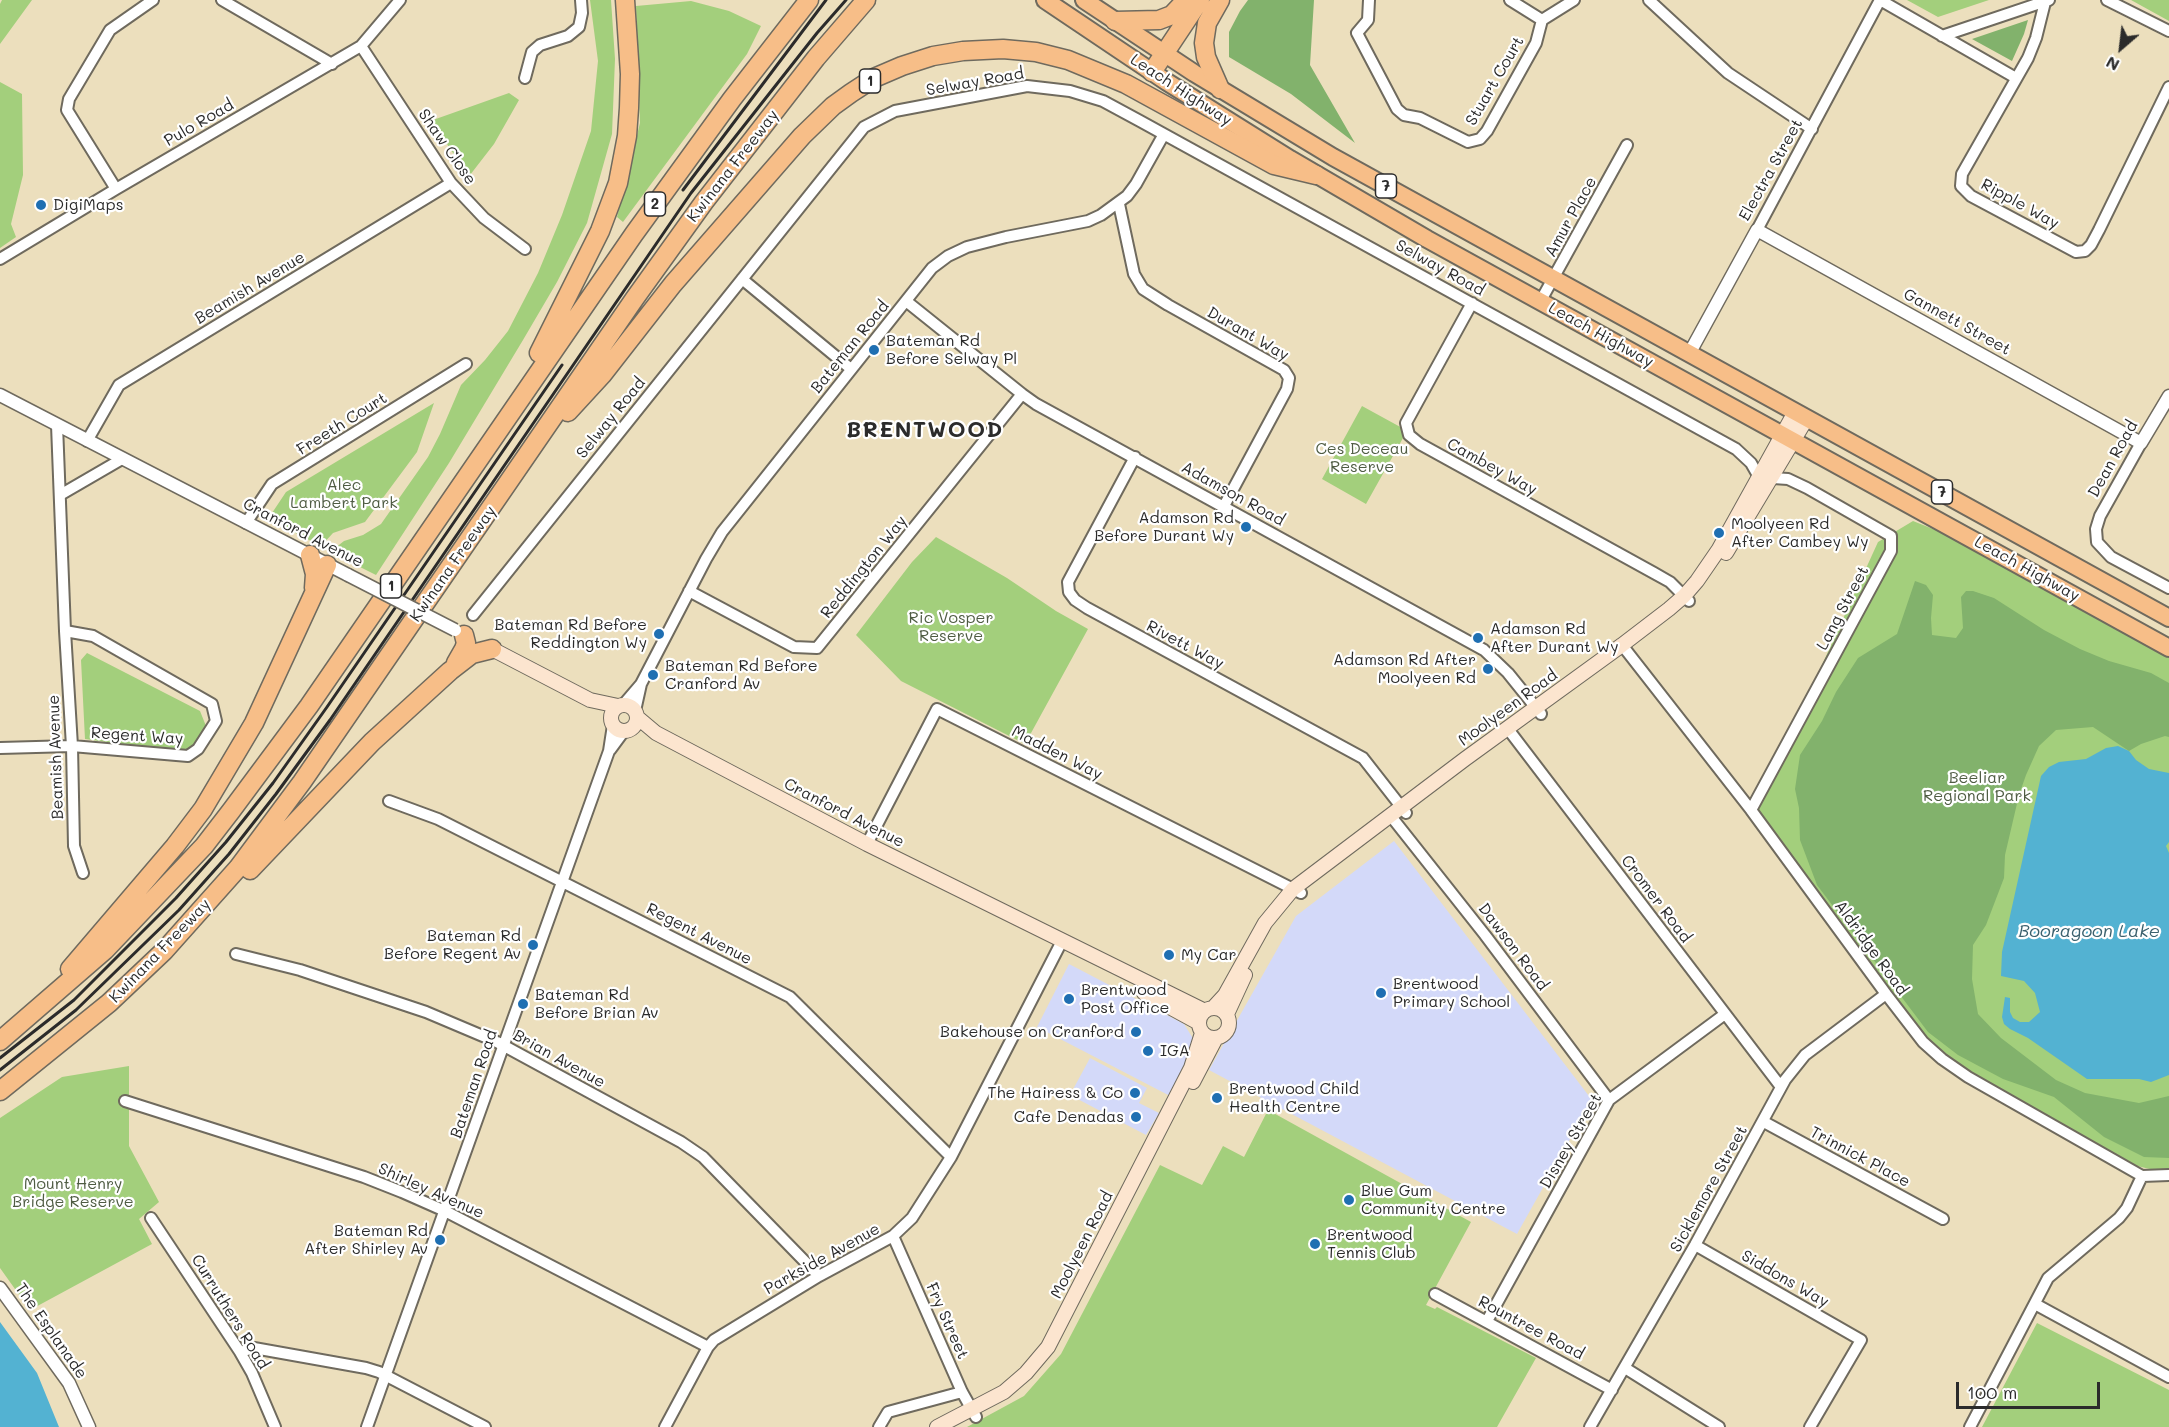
<!DOCTYPE html>
<html>
<head>
<meta charset="utf-8">
<style>
  body { margin:0 }
  #map { position:relative; width:2169px; height:1427px; overflow:hidden; background:#ecdfbd; font-family:Mali,sans-serif }
  canvas { display:block }
  .north { position:absolute; left:2091px; top:18px; width:60px; height:60px; -webkit-text-stroke:4px #fff; paint-order:stroke; rotate:208deg; font-size:16px; font-weight:700; line-height:24px; text-align:center; color:#2b2b2b }
  .north::after { content:''; display:block; margin:auto; width:21px; height:27px; background:#2b2b2b; clip-path:polygon(50% 0,100% 100%,50% 72%,0 100%) }
  .scale { position:absolute; left:1956px; top:1382px; width:144px; height:27px; box-sizing:border-box; border:3px solid #2b2b2b; border-top:0; padding-left:8px; font-size:18px; line-height:21px; white-space:nowrap; color:#2b2b2b; -webkit-text-stroke:4px #fff; paint-order:stroke }
</style>
</head>
<body>
<div id="map">
<canvas width="2169" height="1427"></canvas>
<div class="north">N</div>
<div class="scale">100 m</div>
</div>
<script>
const g = document.querySelector('canvas').getContext('2d');
g.lineJoin = 'round';
function fillPath(path, color) {
  g.fillStyle = color;
  g.fill(path, 'evenodd');
}
function poly(rows) {
  const path = new Path2D();
  for (const r of rows) {
    if (r.length === 3) {
      path.moveTo(r[0] + r[2], r[1]);
      path.arc(r[0], r[1], r[2], 0, 2 * Math.PI);
      continue;
    }
    path.moveTo(r[0], r[1]);
    for (let i = 2; i < r.length; i += 2) path.lineTo(r[i], r[i + 1]);
  }
  return path;
}
function strokePath(path, color, width, dash) {
  g.strokeStyle = color;
  g.lineWidth = width;
  g.lineCap = dash ? 'butt' : 'round';
  g.setLineDash(dash || []);
  g.stroke(path);
}
function write(font, color, halo, rows, align = 'center') {
  g.font = font + ' Mali,sans-serif';
  g.lineWidth = 4.5;
  g.setLineDash([]);
  g.textBaseline = 'middle';
  g.strokeStyle = halo;
  g.fillStyle = color;
  for (const [text, x, y, turn = 0] of rows) {
    g.save();
    g.translate(x, y);
    g.rotate((+turn || 0) * Math.PI / 180);
    g.textAlign = isNaN(turn) ? turn : align;
    if (halo) g.strokeText(text, 0, 0);
    g.fillText(text, 0, 0);
    g.restore();
  }
}
fillPath(poly([
  [1394,841,1592,1100,1517,1234,1209,1070,1296,916],
  [1069,964,1184,1024,1194,1040,1193,1057,1172,1097,1037,1027],
  [1090,1058,1147,1088,1139,1103,1159,1113,1146,1135,1070,1095]
]), '#d3d9f9');
fillPath(poly([
  [2,0,32,0,0,44,0,4],
  [590,0,611,0,615,59,612,134,587,223,557,282,523,340,449,463,376,575,330,552,344,541,363,535,381,524,428,457,440,434,461,385,485,360,508,331,538,273,562,215,591,131,598,61],
  [1907,0,1989,0,1938,17],
  [2131,0,2169,0,2169,21],
  [691,1,729,11,761,26,747,54,623,222,617,217,640,123,636,6],
  [0,82,22,94,23,175,11,224,16,237,0,248],
  [509,93,519,100,494,144,470,175,450,149,433,120],
  [434,403,417,452,365,522,333,533,321,546,268,519,286,492],
  [1362,406,1404,429,1402,433,1403,438,1366,504,1322,479],
  [1913,521,1953,537,2169,658,2169,1170,2154,1170,2137,1166,1958,1065,1940,1052,1925,1037,1904,1011,1759,814,1759,807,1765,790,1878,542],
  [936,537,1007,578,1056,611,1088,629,1025,744,901,681,856,635,912,562],
  [87,653,200,711,206,726,192,747,176,752,85,739,81,660],
  [129,1066,129,1146,159,1202,139,1219,152,1244,30,1310,0,1268,0,1118,62,1077],
  [1268,1110,1471,1222,1426,1305,1435,1309,1437,1307,1536,1358,1497,1427,967,1427,1024,1396,1061,1354,1160,1165,1202,1185,1223,1146,1244,1157],
  [2037,1323,2169,1390,2169,1427,1982,1427]
]), '#a3cf7c');
fillPath(poly([
  [1248,0,1314,0,1310,65,1355,143,1291,94,1229,57,1229,32,1240,11],
  [2028,20,2024,34,2012,61,1972,39],
  [1915,581,1926,585,1933,595,1931,618,1932,635,1956,638,1963,628,1961,597,1966,591,1973,591,1994,598,2044,630,2080,649,2109,661,2151,673,2169,683,2169,737,2165,736,2141,744,2129,751,2093,727,2056,730,2039,746,2026,775,2019,795,2005,855,2004,878,1986,925,1973,945,1972,979,1978,1014,2001,1038,2056,1080,2085,1093,2139,1103,2169,1096,2169,1158,2144,1157,2104,1137,2054,1097,2003,1079,1958,1055,1928,1032,1817,885,1800,840,1799,808,1795,789,1800,755,1822,721,1836,692,1858,658,1897,634]
]), '#82b26c');
fillPath(poly([
  [2118,746,2129,751,2136,760,2149,769,2169,773,2169,842,2166,846,2169,853,2169,1075,2151,1082,2139,1079,2087,1079,2028,1038,2010,1029,2004,1024,2002,1017,2005,997,2010,998,2010,1012,2013,1018,2020,1022,2029,1022,2040,1012,2035,993,2024,981,2001,976,2002,952,2041,776,2049,767,2059,762,2086,759,2106,748],
  [0,1322,37,1373,59,1427,0,1427]
]), '#53b2d2');
const minor = poly([
  [222,0,332,64],
  [1369,0,1368,20,1357,33,1397,109,1404,115,1420,118,1468,142,1480,139,1487,131,1536,43,1542,20],
  [1510,0,1542,20],
  [1649,0,1728,73,1812,129],
  [1880,0,2016,78],
  [2107,0,2169,31],
  [2045,2,2036,38,2028,58,1962,174,1961,186,1971,196,2076,252,2085,251,2091,245,2099,230,2169,87],
  [1542,20,1574,0],
  [1942,36,2049,0],
  [361,46,451,183,484,218,525,249],
  [525,78,532,52,540,45,568,36,579,27,582,13,581,0],
  [116,189,67,110,69,99,110,30,153,0],
  [1119,204,1134,274,1143,289,1168,305,1284,370,1289,378,1287,389,1224,506],
  [1757,230,1880,0],
  [0,259,116,189,361,46,400,0],
  [742,279,851,369],
  [906,301,1022,394,1036,404,1484,650,1508,673,1541,714],
  [1540,302,1627,145],
  [1472,303,1406,423,1409,435,1420,444,1654,573,1670,582,1689,601],
  [57,425,65,631,72,746,74,846,83,873],
  [87,441,119,385,451,183],
  [2141,443,2100,516,2096,529,2097,542,2111,557,2169,588],
  [1135,457,1068,582,1069,592,1075,600,1087,608,1363,758,1406,813],
  [60,495,122,459],
  [246,523,272,484,466,364],
  [689,591,794,647,817,648,1022,394],
  [473,615,864,127,895,111,1027,86,1070,91,1103,101,1140,121,1736,449,1751,463,1759,477],
  [1622,645,1751,810,1886,994,1923,1042,1942,1059,1968,1077,2142,1176,2169,1175],
  [623,705,641,684],
  [635,711,641,684,706,559,722,532,932,268,948,256,967,247,1006,237,1088,221,1101,215,1127,196,1136,184,1164,134],
  [1508,729,1781,1087],
  [0,748,72,746,188,756,198,749,216,721,212,704,93,636,65,631],
  [610,750,624,731],
  [389,801,438,819,790,997,951,1157],
  [1751,810,1891,551,1891,536,1807,488,1788,479,1773,478],
  [1390,815,1485,935,1609,1100],
  [867,844,937,709,1301,893],
  [236,954,300,970,426,1012,497,1042,681,1142,703,1157,819,1276],
  [125,1101,364,1177,402,1192,445,1211,708,1347],
  [1764,1122,1943,1219],
  [151,1218,240,1352,252,1373,275,1427],
  [893,1236,962,1392,976,1417],
  [1695,1245,1861,1340,1810,1427],
  [1435,1294,1612,1390],
  [2035,1304,2169,1377],
  [1487,1321,1609,1100,1725,1014],
  [240,1352,254,1348,366,1368,379,1372,485,1427],
  [1625,1368,1719,1427],
  [367,1427,609,751,613,725],
  [665,1427,708,1347,714,1340,819,1276,893,1236,912,1218,951,1157,1062,941],
  [879,1427,888,1412,962,1392],
  [1590,1427,1695,1245,1785,1080,1805,1055,1886,994],
  [1970,1427,2048,1278,2119,1218,2127,1208,2142,1176]
]);
const tertiary = poly([
  [1689,354,1757,230,2141,443,2169,396],
  [0,395,348,575],
  [0,1288,69,1383,89,1427]
]);
const secondary = poly([
  [1726,553,1807,418],
  [492,649,590,700,618,706],
  [624,718,13],
  [637,717,656,733,867,844,1205,1011],
  [1144,993,1199,1023],
  [1214,1023,15],
  [1213,1008,1225,995,1265,923,1293,889,1465,759,1622,645,1669,609,1684,596,1697,581,1719,549,1795,412],
  [1227,1014,1245,975],
  [1193,1082,1216,1038],
  [937,1427,1004,1392,1026,1373,1048,1347,1191,1068,1202,1033]
]);
const trunk = poly([
  [1045,0,1167,82,1290,159,1427,239,2169,648],
  [1084,0,1194,73,1333,157,2169,618]
]);
const motorway = poly([
  [1115,21,1159,20,1172,15,1186,0],
  [1152,72,1200,0],
  [1220,89,1206,57,1204,43,1207,23,1220,0],
  [539,353,600,231,618,183,627,136,629,108,630,74,625,0],
  [568,412,602,375,673,284,802,136,833,106,851,93,874,78,902,66,933,56,963,51,1003,49,1036,52,1068,60,1126,84,1274,165,1316,175],
  [310,555,315,574,314,588],
  [456,663,464,649,466,643,464,635],
  [250,870,372,742,450,671,472,654,492,649],
  [70,969,175,846,203,809,254,723,327,565],
  [0,1041,105,950,204,846,231,811,309,706,634,234,732,99,809,0],
  [0,1091,109,1003,164,951,238,868,302,782,635,298,704,202,816,58,866,0]
]);
strokePath(minor, '#6f6a5e', 14);
strokePath(tertiary, '#6f6a5e', 15);
strokePath(secondary, '#6f6a5e', 16);
strokePath(trunk, '#6f6a5e', 20);
strokePath(motorway, '#6f6a5e', 21);
strokePath(minor, '#fff', 10);
strokePath(tertiary, '#fff', 12);
strokePath(secondary, '#fce5cf', 14);
strokePath(trunk, '#f7be88', 16);
strokePath(motorway, '#f7be88', 18);
strokePath(poly([
  [683,190,826,0],
  [0,1058,74,1000,176,898,226,842,273,783,327,707,562,365],
  [0,1070,76,1010,179,910,229,854,276,794,330,720,691,193,817,33,846,0]
]), '#2b2b2b', 3);
const tertiaryBridge = poly([
  [348,575,455,630]
]);
strokePath(tertiaryBridge, '#6f6a5e', 15, []);
strokePath(tertiaryBridge, '#fff', 12);
for (const [x, y, r, color] of [
  [41,205,6,"#1f6fb2"],
  [874,350,6,"#1f6fb2"],
  [1246,527,6,"#1f6fb2"],
  [1719,533,6,"#1f6fb2"],
  [659,634,6,"#1f6fb2"],
  [1478,638,6,"#1f6fb2"],
  [1488,669,6,"#1f6fb2"],
  [653,675,6,"#1f6fb2"],
  [533,945,6,"#1f6fb2"],
  [1169,955,6,"#1f6fb2"],
  [1381,993,6,"#1f6fb2"],
  [1069,999,6,"#1f6fb2"],
  [523,1004,6,"#1f6fb2"],
  [1136,1032,6,"#1f6fb2"],
  [1148,1051,6,"#1f6fb2"],
  [1135,1093,6,"#1f6fb2"],
  [1217,1098,6,"#1f6fb2"],
  [1136,1117,6,"#1f6fb2"],
  [1349,1200,6,"#1f6fb2"],
  [440,1240,6,"#1f6fb2"],
  [1315,1244,6,"#1f6fb2"]
]) {
  const dot = new Path2D();
  dot.arc(x, y, r, 0, 2 * Math.PI);
  g.fillStyle = color;
  g.fill(dot);
  strokePath(dot, '#fff', 2);
}
for (const [x, y, w] of [
  [870,81,21],
  [1386,186,21],
  [655,204,21],
  [1942,492,21],
  [391,586,21]
]) {
  const box = new Path2D();
  box.roundRect(x - w / 2, y - 12, w, 24, 4.5);
  g.fillStyle = '#fff';
  g.fill(box);
  strokePath(box, '#2b2b2b', 1.5);
}
write('bold 15px', '#2b2b2b', null, [
  ["1",870,81],
  ["7",1386,186],
  ["2",655,204],
  ["7",1942,492],
  ["1",391,586]
]);
write('16px', '#2b2b2b', '#fff', [
  ["Stuart Court",1495,81,-60],
  ["Selway Road",975,82,-10],
  ["Leach Highway",1181,90,33],
  ["Pulo Road",199,123,-30],
  ["Shaw Close",447,147,55],
  ["Kwinana Freeway",733,166,-52],
  ["Electra Street",1771,170,-61],
  ["Ripple Way",2020,204,29],
  ["Amur Place",1571,217,-61],
  ["Selway Road",1440,268,29],
  ["Beamish Avenue",250,288,-31],
  ["Gannett Street",1957,322,29],
  ["Durant Way",1248,334,30],
  ["Leach Highway",1601,335,29],
  ["Bateman Road",850,347,-51],
  ["Selway Road",611,418,-51],
  ["Freeth Court",342,424,-32],
  ["Dean Road",2113,459,-61],
  ["Cambey Way",1492,467,29],
  ["Adamson Road",1233,494,29],
  ["Cranford Avenue",303,533,27],
  ["Kwinana Freeway",453,564,-55],
  ["Reddington Way",864,567,-51],
  ["Leach Highway",2027,569,29],
  ["Lang Street",1843,608,-62],
  ["Rivett Way",1185,645,28],
  ["Moolyeen Road",1508,708,-36],
  ["Regent Way",137,736,4],
  ["Madden Way",1057,753,27],
  ["Beamish Avenue",56,757,-92],
  ["Cranford Avenue",844,813,27],
  ["Cromer Road",1656,899,53],
  ["Regent Avenue",699,934,27],
  ["Dawson Road",1513,947,53],
  ["Aldridge Road",1871,948,54],
  ["Kwinana Freeway",160,951,-46],
  ["Brian Avenue",559,1059,29],
  ["Bateman Road",474,1084,-71],
  ["Disney Street",1571,1141,-60],
  ["Trinnick Place",1860,1157,28],
  ["Sicklemore Street",1709,1189,-61],
  ["Shirley Avenue",431,1191,24],
  ["Moolyeen Road",1082,1245,-63],
  ["Parkside Avenue",822,1259,-29],
  ["Siddons Way",1785,1279,30],
  ["Curruthers Road",230,1312,58],
  ["Fry Street",947,1321,66],
  ["Rountree Road",1531,1328,28],
  ["The Esplanade",51,1331,55]
]);
write('16px', '#2b2b2b', '#fff', [
  ["DigiMaps",53,205],
  ["Bateman Rd",886,341],
  ["Before Selway Pl",886,359],
  ["Adamson Rd",1234,518,"right"],
  ["Before Durant Wy",1234,536,"right"],
  ["Moolyeen Rd",1731,524],
  ["After Cambey Wy",1731,542],
  ["Bateman Rd Before",647,625,"right"],
  ["Reddington Wy",647,643,"right"],
  ["Adamson Rd",1490,629],
  ["After Durant Wy",1490,647],
  ["Adamson Rd After",1476,660,"right"],
  ["Moolyeen Rd",1476,678,"right"],
  ["Bateman Rd Before",665,666],
  ["Cranford Av",665,684],
  ["Bateman Rd",521,936,"right"],
  ["Before Regent Av",521,954,"right"],
  ["My Car",1181,955],
  ["Brentwood",1393,984],
  ["Primary School",1393,1002],
  ["Brentwood",1081,990],
  ["Post Office",1081,1008],
  ["Bateman Rd",535,995],
  ["Before Brian Av",535,1013],
  ["Bakehouse on Cranford",1124,1032,"right"],
  ["IGA",1160,1051],
  ["Brentwood Child",1229,1089],
  ["Health Centre",1229,1107],
  ["The Hairess & Co",1123,1093,"right"],
  ["Cafe Denadas",1124,1117,"right"],
  ["Blue Gum",1361,1191],
  ["Community Centre",1361,1209],
  ["Bateman Rd",428,1231,"right"],
  ["After Shirley Av",428,1249,"right"],
  ["Brentwood",1327,1235],
  ["Tennis Club",1327,1253]
], 'left');
write('16px', '#4f5c43', '#fff', [
  ["Ces Deceau",1362,449],
  ["Reserve",1362,467],
  ["Alec",344,485],
  ["Lambert Park",344,503],
  ["Ric Vosper",951,618],
  ["Reserve",951,636],
  ["Beeliar",1977,778],
  ["Regional Park",1977,796],
  ["Mount Henry",73,1184],
  ["Bridge Reserve",73,1202]
]);
write('italic 18px', '#3b616e', '#fff', [
  ["Booragoon Lake",2089,931]
]);
g.letterSpacing = '1.5px';
write('bold 22px', '#2b2b2b', '#fff', [
  ["BRENTWOOD",925,430]
]);
g.letterSpacing = '0px';
</script>
</body>
</html>
